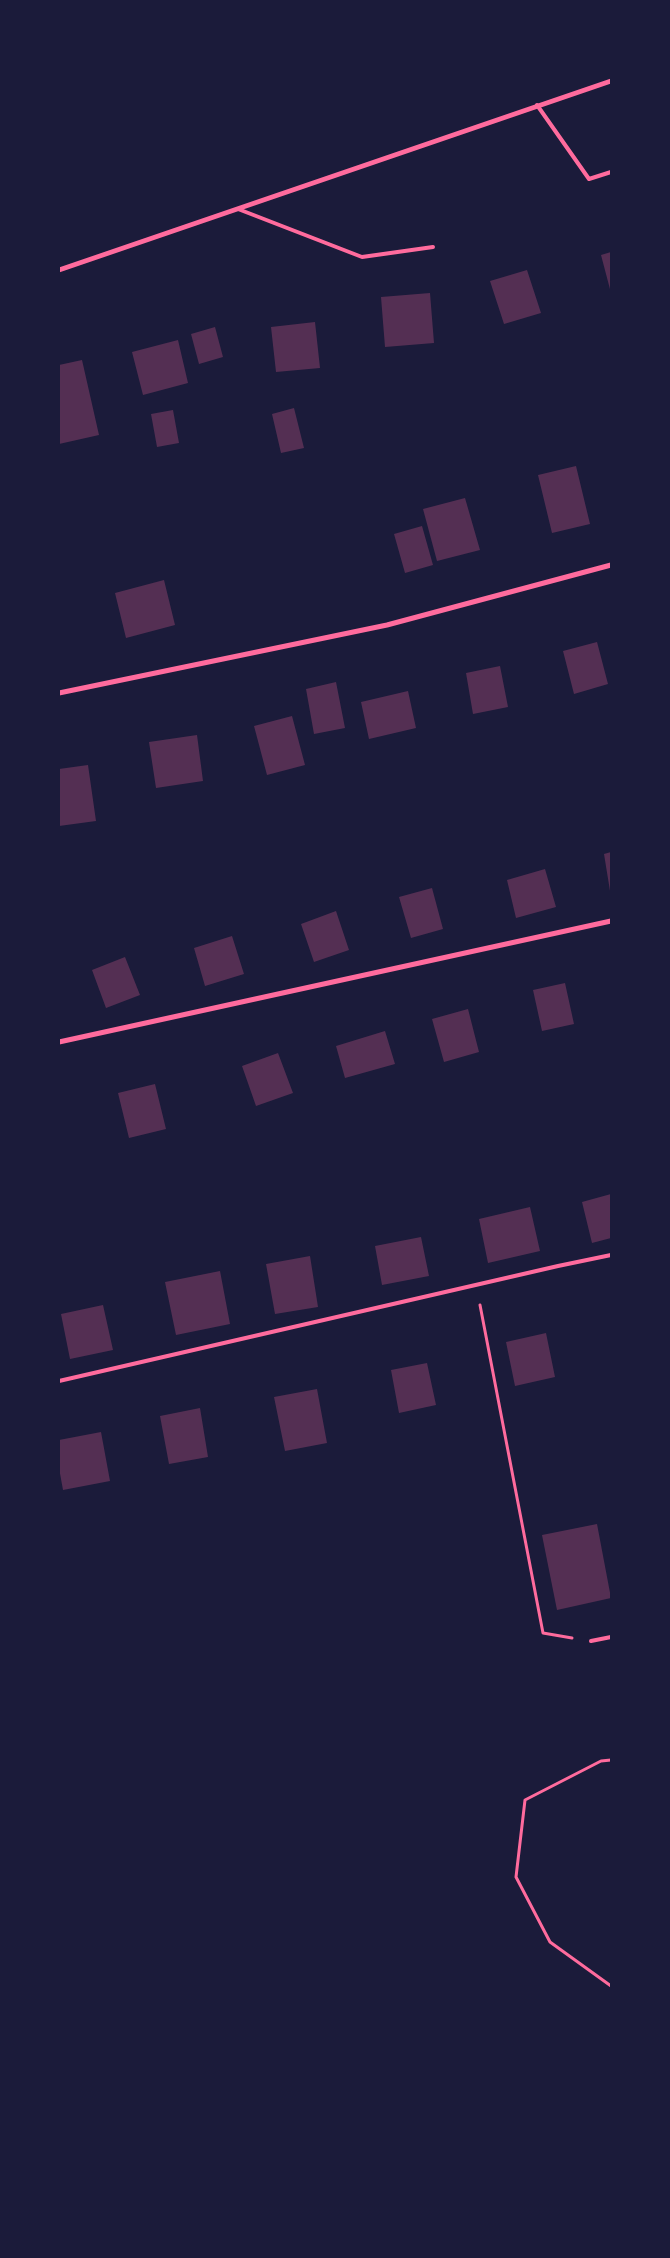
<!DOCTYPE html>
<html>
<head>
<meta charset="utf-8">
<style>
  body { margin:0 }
  #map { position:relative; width:670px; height:2258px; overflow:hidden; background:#1b1b3a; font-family:Overpass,sans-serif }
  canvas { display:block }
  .frame { position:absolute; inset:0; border:60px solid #1b1b3a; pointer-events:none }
</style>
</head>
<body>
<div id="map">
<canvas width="670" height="2258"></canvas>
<div class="frame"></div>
</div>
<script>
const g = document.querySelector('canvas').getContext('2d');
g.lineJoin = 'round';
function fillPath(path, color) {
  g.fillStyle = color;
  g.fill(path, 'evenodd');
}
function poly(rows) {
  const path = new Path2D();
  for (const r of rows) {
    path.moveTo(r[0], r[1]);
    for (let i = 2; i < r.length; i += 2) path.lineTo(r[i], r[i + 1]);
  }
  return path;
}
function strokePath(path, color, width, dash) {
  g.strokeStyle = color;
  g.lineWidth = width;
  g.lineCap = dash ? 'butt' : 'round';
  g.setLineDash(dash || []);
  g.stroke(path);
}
fillPath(poly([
  [611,252,611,293,601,255],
  [527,270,541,313,504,324,490,281],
  [430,293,434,343,385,347,381,297],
  [315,322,320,368,276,372,271,327],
  [215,327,223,357,199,364,191,334],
  [178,340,188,383,143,395,132,352],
  [82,360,99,435,59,444,59,365],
  [294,408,304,448,281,453,272,414],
  [173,410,179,443,157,447,151,414],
  [576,466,590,524,552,533,538,475],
  [465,498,480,550,437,561,423,509],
  [422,526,433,565,405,573,394,534],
  [164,580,175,625,126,638,115,593],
  [597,642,608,684,574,694,563,651],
  [500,666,508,707,473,714,466,673],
  [336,682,345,728,314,734,306,689],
  [408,691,416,728,369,739,361,702],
  [292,716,305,765,267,775,254,726],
  [197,735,203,781,156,788,149,742],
  [88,765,96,821,59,826,59,769],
  [611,852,611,890,610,891,604,854],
  [545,869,556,907,516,918,507,880],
  [432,888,443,929,411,938,399,897],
  [336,911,349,950,314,962,301,924],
  [232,936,244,974,205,986,194,948],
  [125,957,140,995,106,1008,92,970],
  [565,983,574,1024,542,1031,533,990],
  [468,1009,479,1052,444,1062,432,1019],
  [385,1031,395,1064,345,1078,336,1046],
  [278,1053,293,1093,256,1106,242,1066],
  [155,1084,166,1129,129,1138,118,1093],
  [611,1194,611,1238,592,1243,582,1202],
  [530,1207,540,1251,488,1263,479,1219],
  [421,1237,429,1276,382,1285,375,1246],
  [310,1256,318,1307,275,1314,266,1264],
  [220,1271,230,1324,176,1335,165,1282],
  [103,1305,113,1350,70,1359,61,1314],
  [546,1333,555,1377,515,1386,506,1342],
  [427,1363,436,1405,399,1413,391,1370],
  [317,1389,327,1443,285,1451,274,1397],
  [200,1408,208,1457,169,1464,160,1416],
  [101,1432,110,1481,63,1490,59,1468,59,1440],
  [597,1524,611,1598,557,1610,542,1535]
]), '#542f53');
strokePath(poly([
  [480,1305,543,1633,572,1638],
  [611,1760,601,1761,525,1800,516,1877,550,1942,611,1986]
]), '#ff6b9d', 3);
strokePath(poly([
  [537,105,589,179,611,172],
  [238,209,362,257,433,247],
  [59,1381,558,1266,611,1255],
  [591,1641,611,1637]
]), '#ff6b9d', 4);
strokePath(poly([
  [59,270,611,81],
  [59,693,387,625,611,565],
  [59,1042,611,921]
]), '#ff6b9d', 5);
</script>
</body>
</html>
